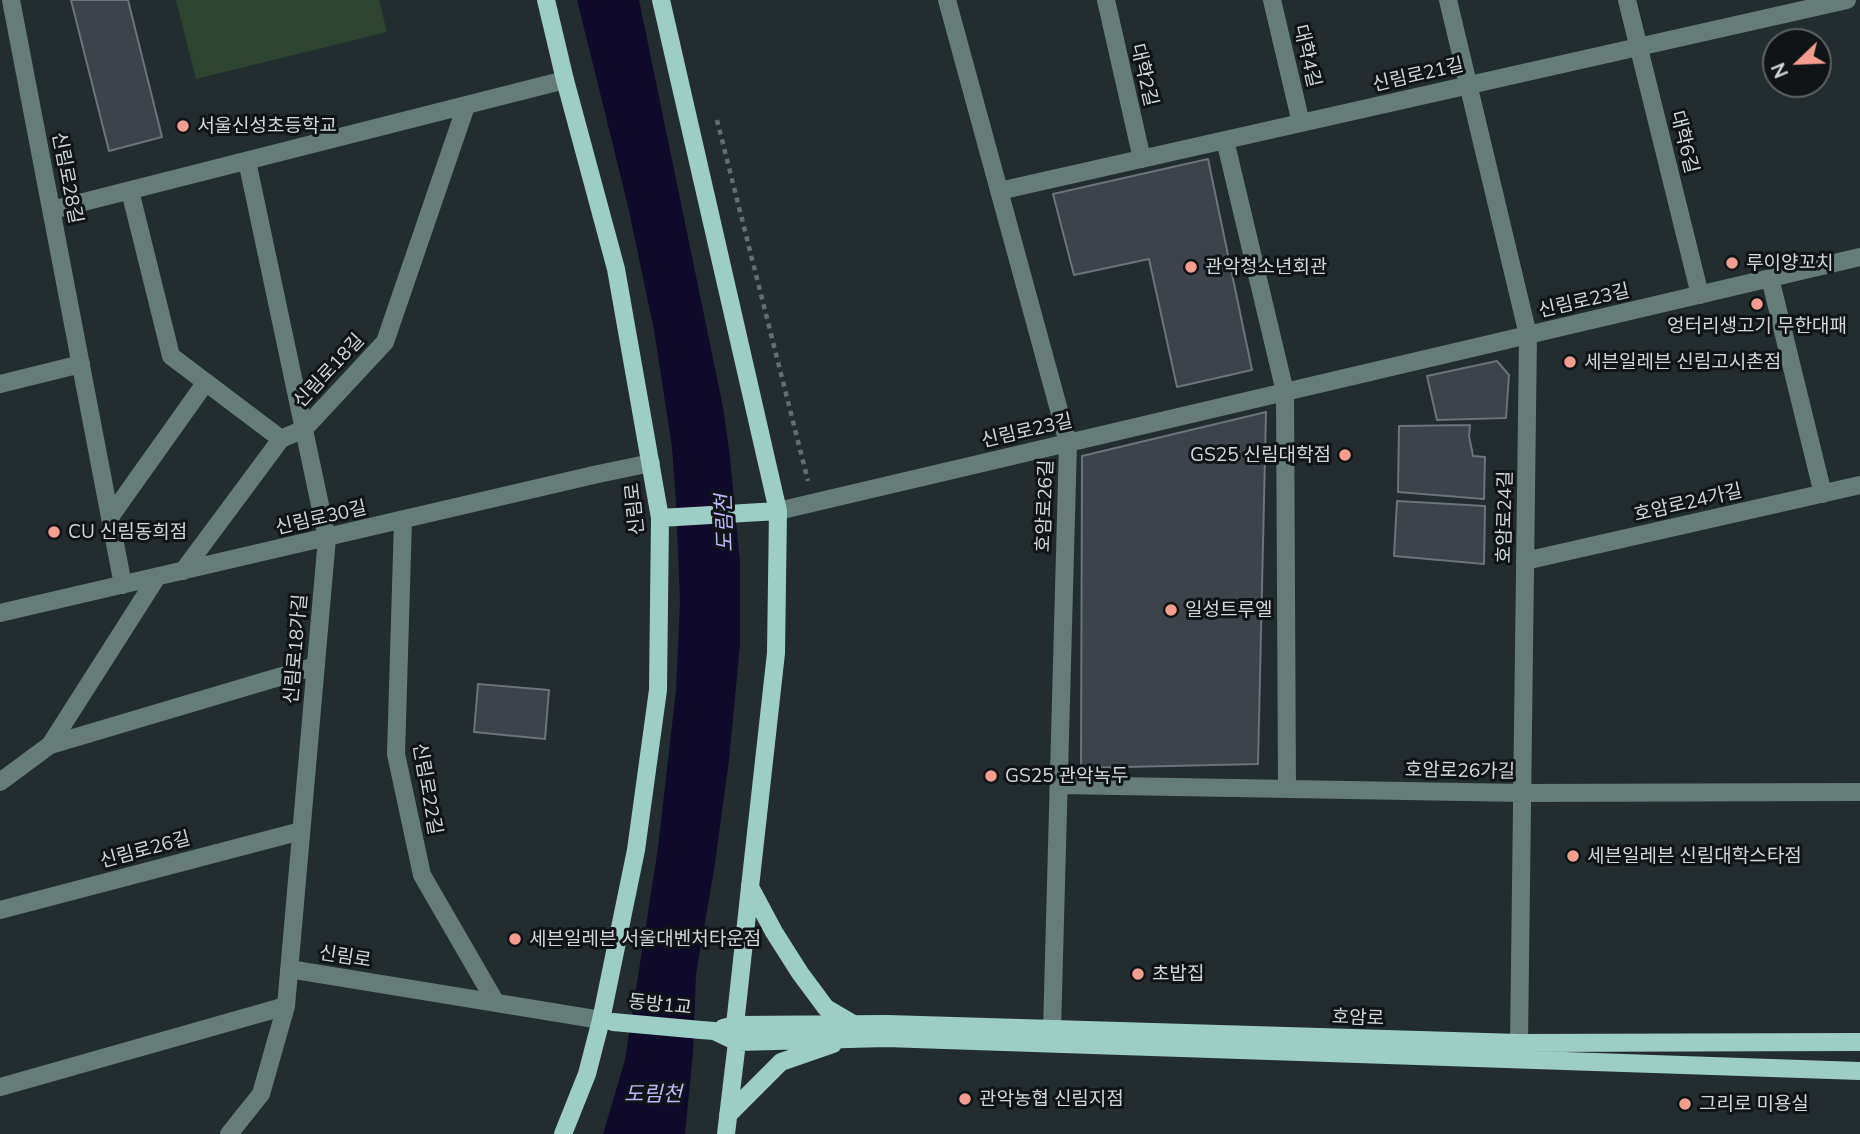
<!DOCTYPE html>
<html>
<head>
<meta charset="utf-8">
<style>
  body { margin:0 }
  #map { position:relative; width:1860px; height:1134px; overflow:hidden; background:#232d30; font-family:Mulish,sans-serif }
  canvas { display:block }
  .north { position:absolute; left:1762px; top:28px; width:70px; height:70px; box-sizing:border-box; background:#101416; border:2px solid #5d6264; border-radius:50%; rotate:247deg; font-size:19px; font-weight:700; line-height:28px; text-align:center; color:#d1d7d9 }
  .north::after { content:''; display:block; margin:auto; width:24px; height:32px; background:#f59d8f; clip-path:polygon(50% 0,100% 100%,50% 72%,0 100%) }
</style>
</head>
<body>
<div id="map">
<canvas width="1860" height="1134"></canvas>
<div class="north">N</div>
</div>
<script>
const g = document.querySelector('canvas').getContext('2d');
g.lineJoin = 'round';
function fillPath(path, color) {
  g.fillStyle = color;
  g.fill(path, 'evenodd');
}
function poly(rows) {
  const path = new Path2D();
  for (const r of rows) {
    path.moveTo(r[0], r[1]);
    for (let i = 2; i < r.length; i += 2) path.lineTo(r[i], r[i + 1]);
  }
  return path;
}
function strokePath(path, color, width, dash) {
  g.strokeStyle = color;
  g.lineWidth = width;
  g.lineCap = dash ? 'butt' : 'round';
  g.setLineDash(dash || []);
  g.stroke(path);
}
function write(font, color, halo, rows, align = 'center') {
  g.font = font + ' Mulish,"Noto Sans KR",sans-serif';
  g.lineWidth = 6;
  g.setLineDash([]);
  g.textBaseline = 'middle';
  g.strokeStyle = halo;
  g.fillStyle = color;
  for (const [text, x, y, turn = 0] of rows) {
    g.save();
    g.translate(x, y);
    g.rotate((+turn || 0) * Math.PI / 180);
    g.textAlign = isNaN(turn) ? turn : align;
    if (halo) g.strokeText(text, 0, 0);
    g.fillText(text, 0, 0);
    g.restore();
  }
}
fillPath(poly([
  [176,0,379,0,387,32,196,79]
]), '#2c4430');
fillPath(poly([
  [577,0,639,0,723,407,730,457,740,563,740,645,729,760,714,870,696,974,693,1053,685,1134,603,1134,625,1060,658,848,676,690,680,602,676,502,672,447,654,330,628,206]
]), '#0f092a');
const building = poly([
  [71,0,128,0,162,137,109,151,71,0],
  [1208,159,1252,370,1177,387,1149,259,1074,275,1053,194,1208,159],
  [1497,361,1509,375,1506,418,1437,420,1427,376,1497,361],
  [1266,412,1258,764,1081,768,1082,456,1266,412],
  [1470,425,1469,436,1473,456,1485,457,1484,499,1398,492,1399,426,1470,425],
  [1397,501,1485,506,1484,564,1394,556,1397,501],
  [478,684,549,690,545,739,474,732,478,684]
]);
fillPath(building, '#3d434a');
strokePath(building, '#6c737b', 2);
strokePath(poly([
  [717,120,808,481]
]), '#656d70', 4.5, [5, 5]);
strokePath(poly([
  [11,0,123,585],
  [947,0,1068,443,1052,1030],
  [1106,0,1142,159],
  [1272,0,1301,123],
  [1448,0,1528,335,1519,1043],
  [1627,0,1700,295],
  [1225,140,1285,392,1287,789],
  [130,191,171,356,281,439,304,429,385,342,466,106],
  [999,191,1847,0],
  [52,210,565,80],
  [1770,278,1823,494],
  [0,384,81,364],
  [778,511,1860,257],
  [110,517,206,382],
  [403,520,396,754,422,875,496,1003],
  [1525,561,1860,485],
  [183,571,281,439],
  [0,613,598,474,651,463],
  [50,745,316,666],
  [0,782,50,745,157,577],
  [1059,785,1522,793,1860,792],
  [0,910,301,831],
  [289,969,601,1020],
  [0,1087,286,1006],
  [229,1134,261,1094,286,1006,327,538,247,161]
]), '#657c78', 18);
strokePath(poly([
  [546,0,565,80,616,269,660,518,658,690,636,850,601,1020,587,1074,563,1134],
  [661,0,778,511,776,653,750,887,774,932,800,973,826,1008,855,1025],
  [660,518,778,511],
  [723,1028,735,1025,887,1024,1519,1043,1860,1042],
  [701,1030,714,1031,737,1042,886,1038,1860,1071],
  [728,1115,781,1062,833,1044],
  [726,1134,737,1042]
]), '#9ccec6', 18);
strokePath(poly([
  [613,1022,701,1030],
  [737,1042,735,1025,750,887]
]), '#9ccec6', 18);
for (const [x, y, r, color] of [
  [183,126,7,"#f59d8f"],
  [1732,263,7,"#f59d8f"],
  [1191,267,7,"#f59d8f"],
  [1757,304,7,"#f59d8f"],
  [1570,362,7,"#f59d8f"],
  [1345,455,7,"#f59d8f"],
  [54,532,7,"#f59d8f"],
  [1171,610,7,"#f59d8f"],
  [991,776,7,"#f59d8f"],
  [1573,856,7,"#f59d8f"],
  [515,939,7,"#f59d8f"],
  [1138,974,7,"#f59d8f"],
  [965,1099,7,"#f59d8f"],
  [1685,1104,7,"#f59d8f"]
]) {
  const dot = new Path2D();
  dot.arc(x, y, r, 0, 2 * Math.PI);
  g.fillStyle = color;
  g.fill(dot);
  strokePath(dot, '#101416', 2.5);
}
write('19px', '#d1d7d9', '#101416', [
  ["대학4길",1307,56,77],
  ["대학2길",1144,75,77],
  ["신림로21길",1418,75,-13],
  ["대학6길",1684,142,76],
  ["신림로28길",67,178,79],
  ["신림로23길",1584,301,-13],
  ["신림로18길",329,371,-47],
  ["신림로23길",1027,431,-13],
  ["호암로24가길",1688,503,-13],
  ["호암로26길",1045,506,-88],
  ["신림로",635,509,-96],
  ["호암로24길",1505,517,-89],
  ["신림로30길",321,518,-13],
  ["신림로18가길",296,649,-85],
  ["호암로26가길",1460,771,1],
  ["신림로22길",427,789,80],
  ["신림로26길",145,850,-15],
  ["신림로",345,957,9],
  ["동방1교",660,1005,6],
  ["호암로",1358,1018,2]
]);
write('19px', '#d1d7d9', '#101416', [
  ["서울신성초등학교",197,126],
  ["루이양꼬치",1746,263],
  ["관악청소년회관",1205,267],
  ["엉터리생고기 무한대패",1757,326,"center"],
  ["세븐일레븐 신림고시촌점",1584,362],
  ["GS25 신림대학점",1331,455,"right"],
  ["CU 신림동희점",68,532],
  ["일성트루엘",1185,610],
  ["GS25 관악녹두",1005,776],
  ["세븐일레븐 신림대학스타점",1587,856],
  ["세븐일레븐 서울대벤처타운점",529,939],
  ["초밥집",1152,974],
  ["관악농협 신림지점",979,1099],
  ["그리로 미용실",1699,1104]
], 'left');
write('italic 21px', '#bcb9fb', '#101416', [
  ["도림천",725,523,-92],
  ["도림천",653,1095]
]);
</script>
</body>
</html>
